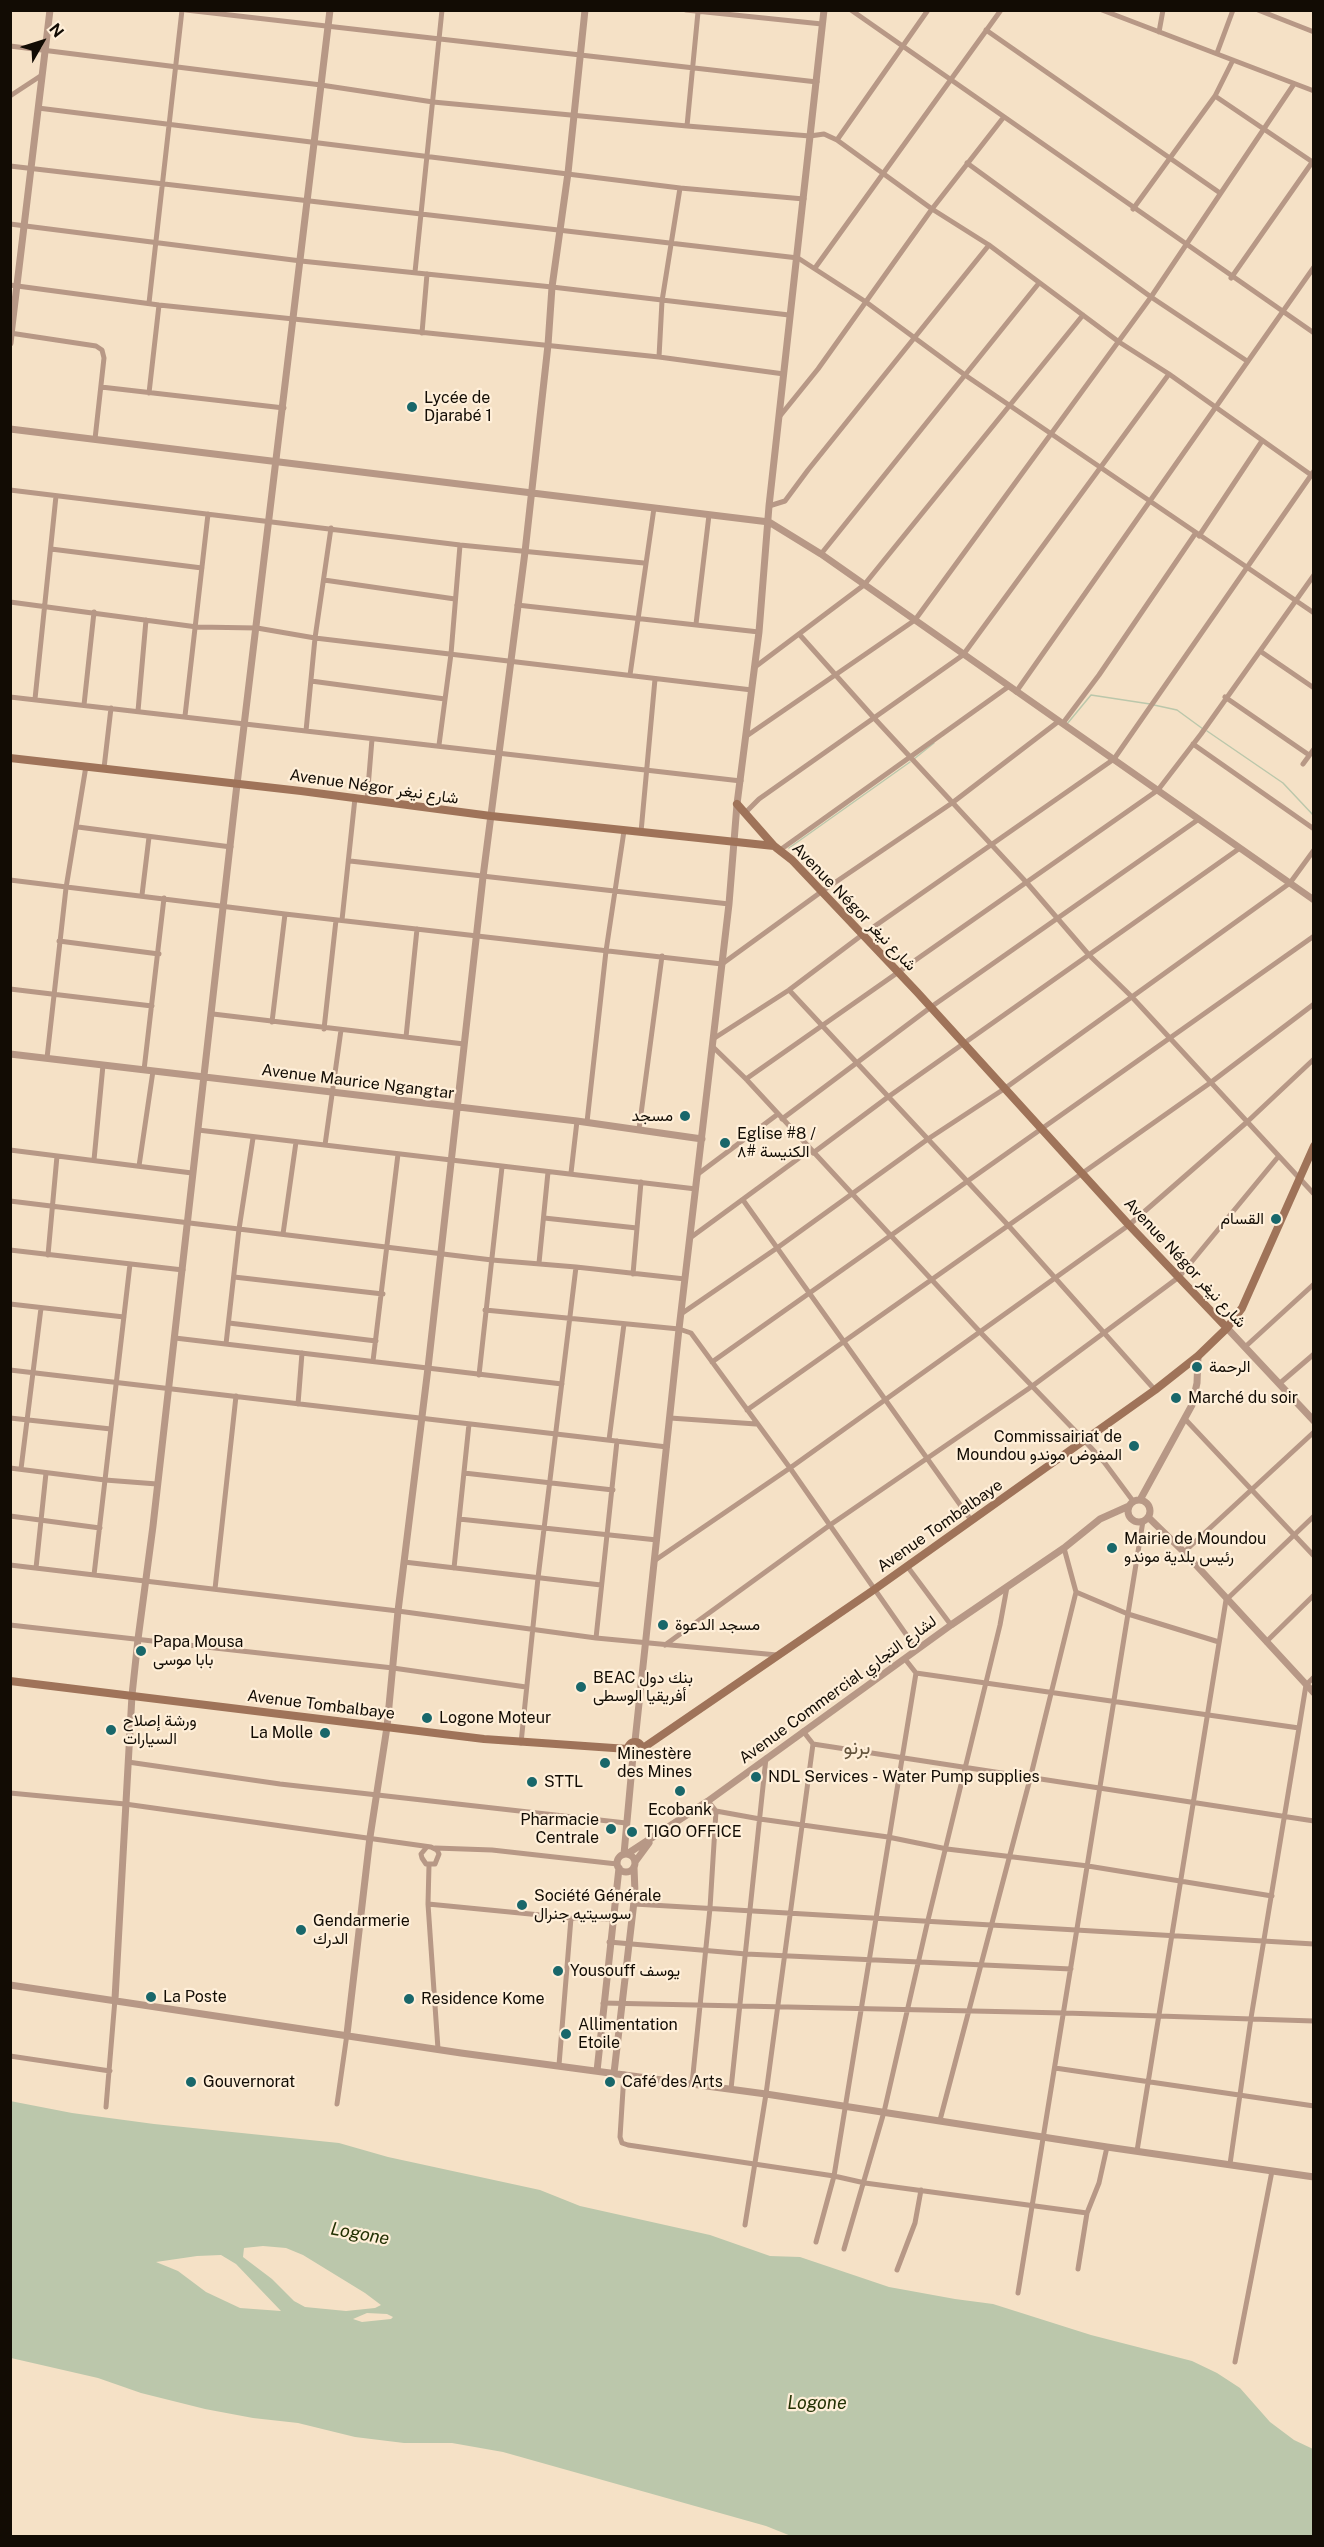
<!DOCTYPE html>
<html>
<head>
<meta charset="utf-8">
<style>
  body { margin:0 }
  #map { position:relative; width:1324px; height:2547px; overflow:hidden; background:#f5e1c6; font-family:"Public Sans",sans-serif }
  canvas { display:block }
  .frame { position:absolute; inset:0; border:12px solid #120c04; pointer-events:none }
  .north { position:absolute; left:12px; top:12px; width:60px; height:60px; -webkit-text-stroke:4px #ffefd9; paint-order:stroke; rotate:51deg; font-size:16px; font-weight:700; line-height:24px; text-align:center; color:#120c04 }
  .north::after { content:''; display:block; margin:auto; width:21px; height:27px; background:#120c04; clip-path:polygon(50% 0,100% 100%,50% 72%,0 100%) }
</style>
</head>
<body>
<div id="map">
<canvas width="1324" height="2547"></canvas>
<div class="frame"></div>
<div class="north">N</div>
</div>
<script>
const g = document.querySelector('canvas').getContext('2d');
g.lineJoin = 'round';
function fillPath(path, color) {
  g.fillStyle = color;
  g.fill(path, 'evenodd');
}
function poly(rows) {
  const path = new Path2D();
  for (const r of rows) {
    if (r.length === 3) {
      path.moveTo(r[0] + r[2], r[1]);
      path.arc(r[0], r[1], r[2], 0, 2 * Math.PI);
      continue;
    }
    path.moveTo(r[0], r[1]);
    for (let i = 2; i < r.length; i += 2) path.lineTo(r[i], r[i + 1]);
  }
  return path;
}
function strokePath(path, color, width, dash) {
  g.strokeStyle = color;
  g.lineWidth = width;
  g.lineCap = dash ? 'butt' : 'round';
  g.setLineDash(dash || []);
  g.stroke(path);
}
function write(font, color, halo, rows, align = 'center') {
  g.font = font + ' "Public Sans",Vazirmatn,sans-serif';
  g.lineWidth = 4.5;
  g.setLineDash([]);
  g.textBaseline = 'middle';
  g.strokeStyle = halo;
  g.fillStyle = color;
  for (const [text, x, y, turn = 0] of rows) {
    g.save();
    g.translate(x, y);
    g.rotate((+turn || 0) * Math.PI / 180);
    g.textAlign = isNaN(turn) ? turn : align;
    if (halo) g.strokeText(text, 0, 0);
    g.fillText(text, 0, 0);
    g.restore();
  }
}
fillPath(poly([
  [10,2101,72,2113,154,2124,339,2143,388,2157,540,2190,580,2206,710,2235,770,2256,800,2257,889,2287,955,2299,993,2304,1091,2335,1192,2361,1217,2373,1240,2388,1270,2422,1294,2440,1313,2449,1313,2536,791,2536,766,2526,503,2452,452,2443,404,2443,355,2437,298,2423,253,2418,205,2409,141,2393,98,2378,11,2358],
  [263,2246,286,2248,303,2255,365,2293,381,2305,375,2308,346,2311,305,2307,294,2301,272,2279,243,2257,244,2248],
  [221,2255,236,2264,281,2311,240,2308,206,2292,178,2271,156,2262,197,2256],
  [367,2313,387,2314,393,2317,391,2319,362,2322,353,2319]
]), '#bbc7ab');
strokePath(poly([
  [1154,705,1177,710,1203,729],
  [1067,724,1091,695,1150,704],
  [1207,731,1283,783,1314,816],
  [914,759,934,743],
  [789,848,910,762]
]), '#bbc7ab', 1.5);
strokePath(poly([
  [186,10,817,82],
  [686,10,822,24],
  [851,10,1314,333],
  [1102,10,1314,91],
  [1258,10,1314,32],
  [986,30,1220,193],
  [1159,32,1163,10],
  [10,46,321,85,433,102,687,126,810,136,824,134,837,140,932,209,989,245,1119,342,1169,374,1314,477],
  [1217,53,1233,10],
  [1233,60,1215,96,1314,163],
  [10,96,42,75],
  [38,108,680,188,804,199],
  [687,126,698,12],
  [837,140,928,10],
  [967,163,1151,297,1247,361],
  [10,166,798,258,866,302,965,375,1314,613],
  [1133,209,1215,96],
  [10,224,301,261,552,287,789,315],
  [815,268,1001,10],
  [415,272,442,10],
  [1231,278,1313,161],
  [10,285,159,305,659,357,784,374],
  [149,303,182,10],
  [10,333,96,346,102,350,104,358,95,439],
  [422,333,427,274],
  [659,357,662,301,680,188],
  [101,387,284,408],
  [149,393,159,305],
  [780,416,818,369,932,209,1003,118],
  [10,490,460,545,644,563],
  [769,506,785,501,808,470,989,245],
  [1199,536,1262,441],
  [51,549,202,568],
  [821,554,1039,283],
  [324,580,455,599],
  [10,602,197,627,257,628,315,638,752,690],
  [517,605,759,632],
  [696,624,709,515],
  [799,634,875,719,1027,883,1089,955,1131,996,1314,1194],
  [1260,651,1314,688],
  [755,667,864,585,1083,315],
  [630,675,654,508],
  [311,681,445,699],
  [1016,692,1314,267],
  [10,697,741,781],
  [1225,697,1309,755],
  [35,699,56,496],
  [84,705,94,612],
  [138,711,146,620],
  [185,716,208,514],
  [1063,723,1099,675,1195,534],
  [306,731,315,638,331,528],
  [748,735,915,620,1151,297,1294,84],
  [1193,744,1314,829],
  [439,745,451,654,460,545],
  [1303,764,1314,749],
  [104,768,111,708],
  [367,800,372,739],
  [746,812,759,799,963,655,1169,374],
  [78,827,231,847],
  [641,832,655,679],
  [780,850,1008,687],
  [350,861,729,904],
  [10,880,285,914,722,964,821,892,952,803,1059,721],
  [142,895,149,837],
  [342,920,355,798],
  [59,941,159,954],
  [10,989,152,1006],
  [789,990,1007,1224,1155,1390],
  [213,1014,464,1044],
  [272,1022,285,914],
  [324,1029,336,920],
  [406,1037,417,929],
  [713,1039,789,990,862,935,1114,759,1314,471],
  [712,1046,746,1079,981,1333,1083,1439,1104,1462,1133,1501],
  [47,1058,66,888,86,766],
  [144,1070,164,898],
  [746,1079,1158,790,1201,734,1314,575],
  [782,1119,931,1007,1199,819],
  [587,1122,606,951,624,831],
  [639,1129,662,956],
  [198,1130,696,1189],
  [325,1145,341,1030],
  [10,1150,192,1173],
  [813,1153,888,1097,1240,848],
  [94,1160,103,1065],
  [139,1166,153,1071],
  [571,1173,577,1121],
  [698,1174,778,1114],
  [743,1200,971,1520],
  [10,1201,492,1260,576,1267],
  [544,1218,637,1228],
  [283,1234,296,1142],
  [690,1238,810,1150],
  [10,1250,183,1270],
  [48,1255,57,1156],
  [539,1263,548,1172],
  [633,1274,641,1182],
  [234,1277,383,1294],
  [10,1304,124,1317],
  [485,1310,679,1329,691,1333,790,1468,917,1650],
  [681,1314,777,1248,928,1139,1004,1089,1290,883,1314,850],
  [229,1323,376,1341],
  [175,1338,562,1384],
  [226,1344,239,1229,253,1138],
  [1245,1347,1314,1284],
  [373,1361,398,1154],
  [712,1362,1314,936],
  [10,1370,667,1447],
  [479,1375,502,1167],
  [1279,1384,1314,1354],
  [298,1404,302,1353],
  [747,1410,1210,1083,1314,1004],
  [10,1418,111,1429],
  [670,1418,756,1424],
  [1185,1419,1314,1556],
  [609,1440,624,1324],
  [10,1468,105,1480,157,1484],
  [21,1469,41,1308],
  [464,1473,613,1490],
  [10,1516,100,1528],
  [459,1519,657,1540],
  [1184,1552,1314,1432],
  [654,1561,790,1468,1129,1225,1247,1122,1314,1059],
  [404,1562,601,1585],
  [10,1565,398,1611,596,1638,777,1655],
  [907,1566,951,1625],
  [36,1568,46,1473],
  [454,1568,469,1424],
  [94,1575,130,1264],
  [215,1589,236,1396],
  [1076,1592,1128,1614,1219,1642],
  [10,1625,393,1668,526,1687],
  [596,1638,617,1441],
  [1266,1642,1314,1595],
  [665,1645,830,1525,1031,1387,1179,1277,1278,1157],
  [916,1673,1299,1728],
  [803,1731,813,1744,1314,1821],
  [521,1743,538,1578,576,1267,685,1279],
  [128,1762,280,1784,626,1823],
  [10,1793,125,1804,431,1847,437,1850,439,1854,435,1864,426,1864,422,1858,421,1854,426,1848],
  [708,1801,716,1811,760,1819,888,1837,947,1849,1088,1866,1272,1896],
  [435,1848,492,1850,617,1864],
  [429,1865,428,1904,438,2049],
  [428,1904,571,1918,613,1919],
  [634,1904,1314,1944],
  [609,1942,746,1954,1071,1969],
  [603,2003,1065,2013,1314,2021],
  [10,2056,110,2071],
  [559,2065,571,1918],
  [1055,2068,1314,2106],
  [624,2074,620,2137,622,2143,628,2145,834,2176,865,2183,1087,2213],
  [692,2084,710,1908,716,1811],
  [731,2089,766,1758],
  [337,2104,347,2034],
  [106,2107,115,1999],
  [940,2120,1030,1779,1076,1592,1064,1548],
  [1137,2151,1226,1600,1314,1516],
  [1230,2164,1251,2018,1299,1728,1306,1685,1314,1677],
  [745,2225,766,2094,813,1744],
  [816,2242,834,2176,916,1673,905,1659],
  [844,2249,884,2112,928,1920,1000,1625,1007,1587],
  [1078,2269,1087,2213,1099,2183,1107,2147],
  [897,2270,915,2223,921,2190],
  [1018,2293,1143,1521],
  [1235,2362,1272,2171]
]), '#b79886', 5);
strokePath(poly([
  [10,343,50,10],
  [10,429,769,522,821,554,1314,900],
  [10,1054,577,1121,702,1139],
  [1227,1328,1314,1421],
  [1140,1500,1192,1405,1197,1383,1198,1356],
  [1139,1511,11],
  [1148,1517,1184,1552,1314,1693],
  [1140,1542,1158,1537,1169,1538],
  [635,1741,679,1329,729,904,737,804,759,632,769,506,824,10],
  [626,1863,9],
  [624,1854,633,1756],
  [627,1854,708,1801,951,1625,1064,1548,1100,1519,1129,1506],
  [635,1862,649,1843],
  [10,1985,461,2053,766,2094,1107,2147,1314,2177],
  [115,1999,132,1695,138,1639,153,1526,237,784,330,10],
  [347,2034,370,1837,387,1727,398,1611,428,1368,483,877,525,552,548,345,552,287,568,173,585,10],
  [597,2071,619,1868],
  [614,2073,635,1893,634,1867]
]), '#b79886', 7);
strokePath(poly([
  [10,758,301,791,491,816,774,846,792,860,917,992,1129,1225,1227,1328],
  [737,804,774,846],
  [10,1681,484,1739,628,1749],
  [635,1749,7],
  [643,1748,875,1589,1155,1390,1198,1356,1227,1328,1242,1308,1314,1146]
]), '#9f7359', 8);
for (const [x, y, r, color] of [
  [412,407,6,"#19676a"],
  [685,1116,6,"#19676a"],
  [725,1143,6,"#19676a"],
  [1276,1219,6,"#19676a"],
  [1197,1367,6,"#19676a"],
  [1176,1398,6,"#19676a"],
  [1134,1446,6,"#19676a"],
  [1112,1548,6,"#19676a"],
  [663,1625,6,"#19676a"],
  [141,1651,6,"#19676a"],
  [581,1687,6,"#19676a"],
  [427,1718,6,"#19676a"],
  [111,1730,6,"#19676a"],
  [325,1733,6,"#19676a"],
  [605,1763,6,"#19676a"],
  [756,1777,6,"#19676a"],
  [532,1782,6,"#19676a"],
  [680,1791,6,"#19676a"],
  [611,1829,6,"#19676a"],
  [632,1832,6,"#19676a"],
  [522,1905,6,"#19676a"],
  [301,1930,6,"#19676a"],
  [558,1971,6,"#19676a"],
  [151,1997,6,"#19676a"],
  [409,1999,6,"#19676a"],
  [566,2034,6,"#19676a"],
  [191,2082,6,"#19676a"],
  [610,2082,6,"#19676a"]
]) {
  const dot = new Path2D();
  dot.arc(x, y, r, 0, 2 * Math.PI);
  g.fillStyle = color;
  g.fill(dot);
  strokePath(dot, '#ffefd9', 2);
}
write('16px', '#120c04', '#ffefd9', [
  ["Lycée de",424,398],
  ["Djarabé 1",424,416],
  ["مسجد",673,1116,"right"],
  ["Eglise #8 /",737,1134],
  ["الكنيسة #٨",737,1152],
  ["القسام",1264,1219,"right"],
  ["الرحمة",1209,1367],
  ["Marché du soir",1188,1398],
  ["Commissairiat de",1122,1437,"right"],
  ["Moundou المفوض موندو",1122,1455,"right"],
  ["Mairie de Moundou",1124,1539],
  ["رئيس بلدية موندو",1124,1557],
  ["مسجد الدعوة",675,1625],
  ["Papa Mousa",153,1642],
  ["بابا موسى",153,1660],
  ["BEAC بنك دول",593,1678],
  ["أفريقيا الوسطى",593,1696],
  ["Logone Moteur",439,1718],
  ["ورشة إصلاح",123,1721],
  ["السيارات",123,1739],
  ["La Molle",313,1733,"right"],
  ["Minestère",617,1754],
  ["des Mines",617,1772],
  ["NDL Services - Water Pump supplies",768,1777],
  ["STTL",544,1782],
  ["Ecobank",680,1810,"center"],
  ["Pharmacie",599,1820,"right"],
  ["Centrale",599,1838,"right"],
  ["TIGO OFFICE",644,1832],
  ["Société Générale",534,1896],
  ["سوسيتيه جنرال",534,1914],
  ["Gendarmerie",313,1921],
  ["الدرك",313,1939],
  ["Yousouff يوسف",570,1971],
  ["La Poste",163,1997],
  ["Residence Kome",421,1999],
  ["Allimentation",578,2025],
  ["Etoile",578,2043],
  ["Gouvernorat",203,2082],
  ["Café des Arts",622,2082]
], 'left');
write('16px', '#120c04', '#ffefd9', [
  ["Avenue Négor شارع نيغر",374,787,8],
  ["Avenue Négor شارع نيغر",854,907,46],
  ["Avenue Maurice Ngangtar",358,1082,7],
  ["Avenue Négor شارع نيغر",1185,1263,47],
  ["Avenue Tombalbaye",940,1526,-35],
  ["Avenue Commercial لشارع التجاري",838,1690,-36],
  ["Avenue Tombalbaye",321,1705,7]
]);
write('italic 18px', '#233103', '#ffefd9', [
  ["Logone",360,2234,10],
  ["Logone",817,2403]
]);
write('20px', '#64543c', '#ffefd9', [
  ["برنو",857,1748]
]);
</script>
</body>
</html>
